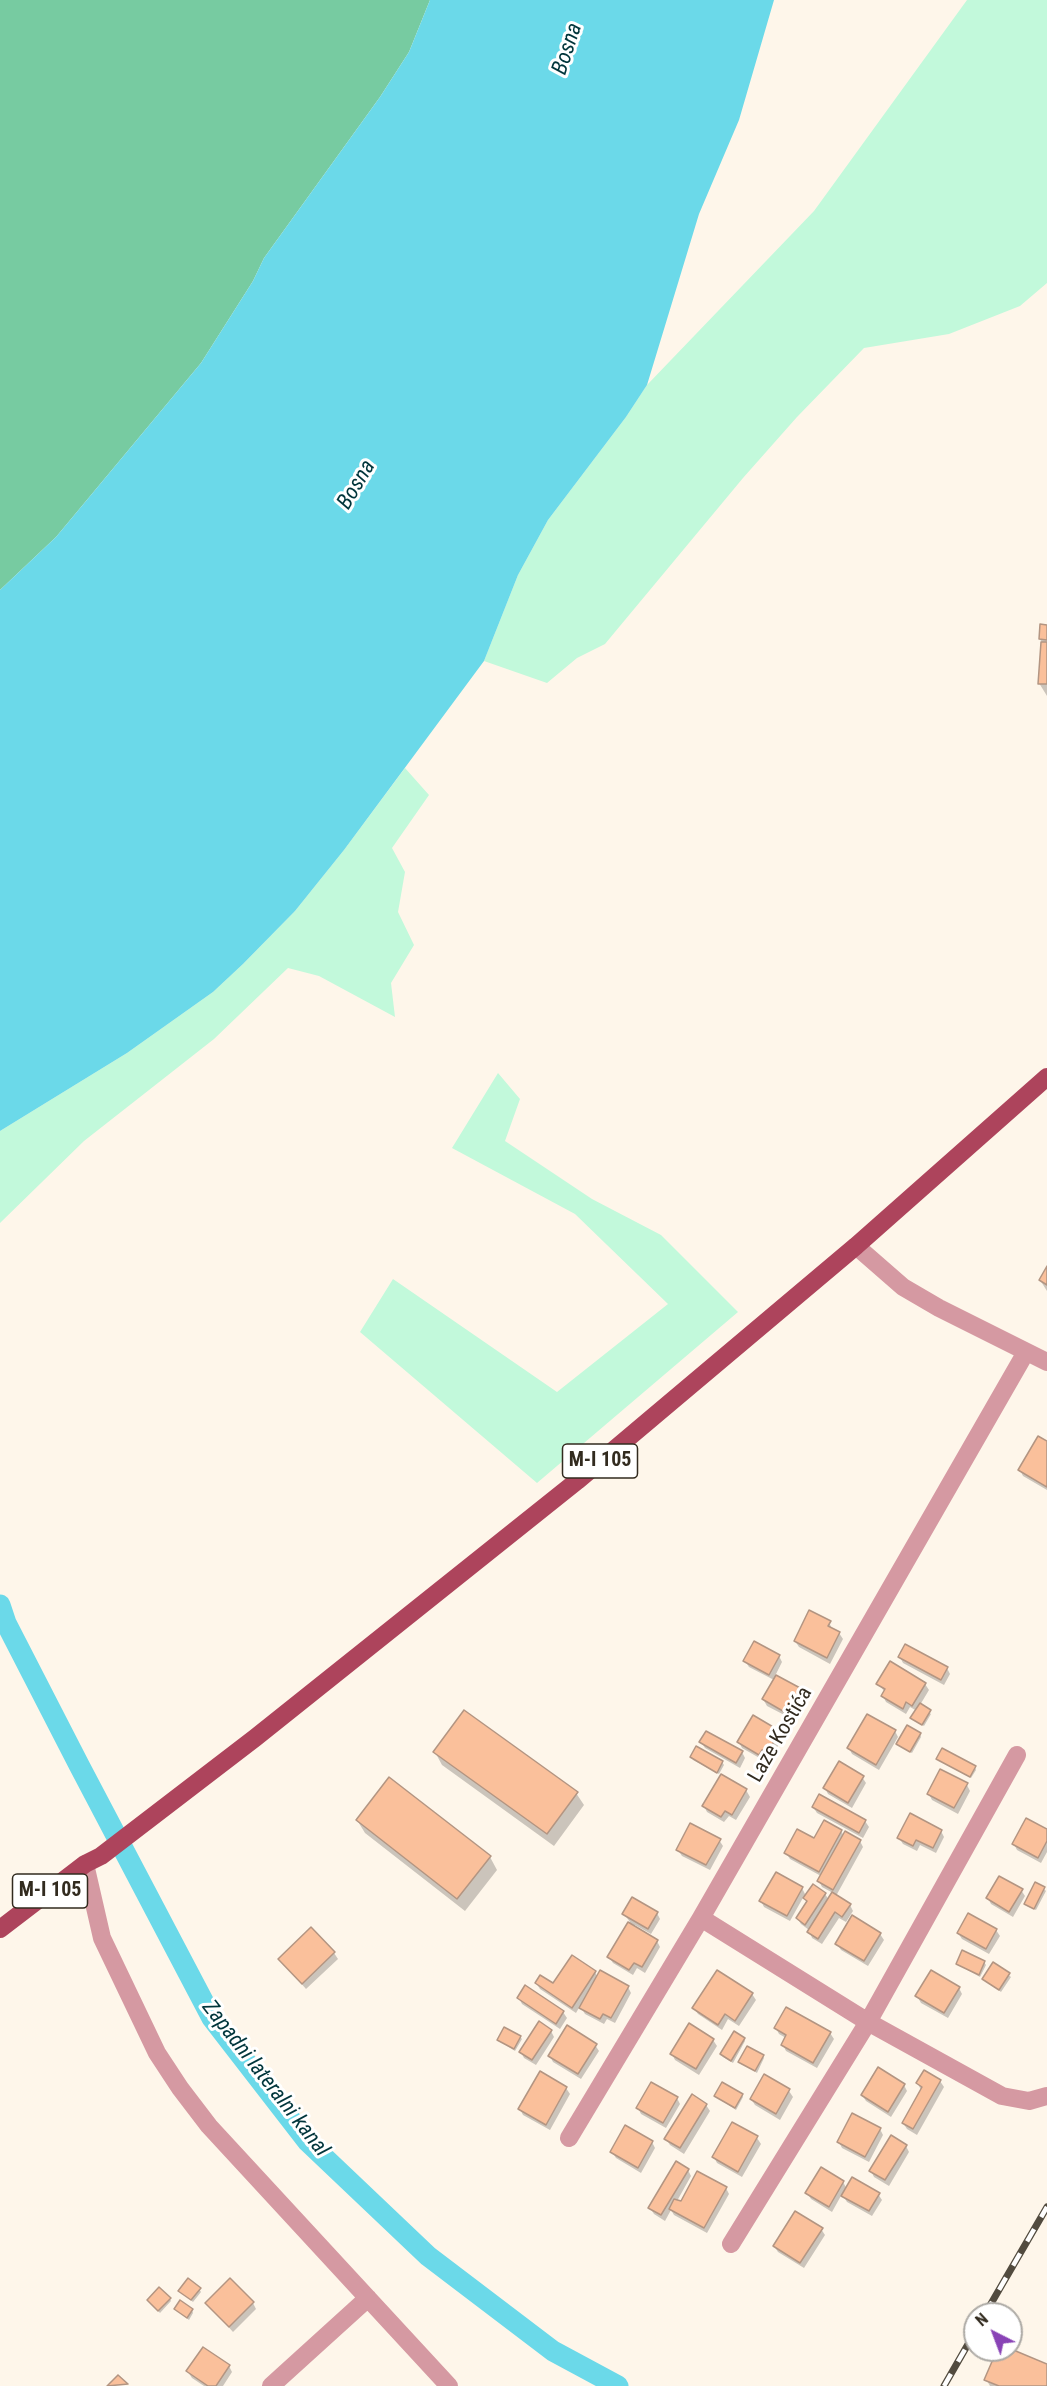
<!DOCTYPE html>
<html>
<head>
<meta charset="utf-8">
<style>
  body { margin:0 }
  #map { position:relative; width:1047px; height:2386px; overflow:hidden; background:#fef6ea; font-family:"Roboto Condensed",sans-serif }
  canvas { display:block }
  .north { position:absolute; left:963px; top:2302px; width:60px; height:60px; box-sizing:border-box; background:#fff; border:2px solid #adaaa5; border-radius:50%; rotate:318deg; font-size:16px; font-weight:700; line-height:24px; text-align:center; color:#322b1f }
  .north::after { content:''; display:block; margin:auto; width:21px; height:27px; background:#8943b6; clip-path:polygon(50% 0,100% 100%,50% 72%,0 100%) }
</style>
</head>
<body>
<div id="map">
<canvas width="1047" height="2386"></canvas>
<div class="north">N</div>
</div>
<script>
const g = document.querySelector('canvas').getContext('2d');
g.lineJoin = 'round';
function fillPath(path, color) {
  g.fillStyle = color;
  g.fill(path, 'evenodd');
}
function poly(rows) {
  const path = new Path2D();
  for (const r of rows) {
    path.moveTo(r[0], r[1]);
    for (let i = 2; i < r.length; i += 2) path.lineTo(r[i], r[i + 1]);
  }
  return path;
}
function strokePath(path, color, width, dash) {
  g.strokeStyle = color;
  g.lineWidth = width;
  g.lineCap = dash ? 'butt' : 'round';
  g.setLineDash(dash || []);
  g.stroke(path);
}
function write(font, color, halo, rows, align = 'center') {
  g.font = font + ' "Roboto Condensed",sans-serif';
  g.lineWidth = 6;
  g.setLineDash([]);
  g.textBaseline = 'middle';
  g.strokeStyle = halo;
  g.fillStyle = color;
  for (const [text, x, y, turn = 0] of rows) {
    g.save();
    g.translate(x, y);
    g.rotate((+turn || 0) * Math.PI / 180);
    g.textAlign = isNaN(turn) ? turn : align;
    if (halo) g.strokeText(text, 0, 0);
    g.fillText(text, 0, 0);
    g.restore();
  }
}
fillPath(poly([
  [967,0,1047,0,1047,283,1020,306,949,334,864,348,797,417,743,478,605,644,577,658,547,683,484,661,518,575,548,520,626,417,647,385,814,211],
  [405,768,429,795,392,848,405,872,398,912,414,945,391,983,395,1017,319,976,288,968,214,1039,84,1141,0,1223,0,1131,127,1053,213,992,243,964,295,911,344,850],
  [498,1073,520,1099,505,1141,592,1199,661,1235,738,1312,537,1483,360,1332,393,1279,557,1392,668,1304,575,1214,452,1148]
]), '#c2f9db');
fillPath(poly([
  [0,0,430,0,409,52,380,97,264,258,253,281,201,363,56,537,0,590]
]), '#77cba1');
fillPath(poly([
  [430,0,774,0,739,120,699,214,647,385,626,417,548,520,518,575,484,661,344,850,295,911,243,964,213,992,127,1053,0,1131,0,590,56,537,201,363,253,281,264,258,380,97,409,52]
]), '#6bd9e9');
fillPath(poly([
  [1047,626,1047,696,1039,683,1042,643,1040,639],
  [1047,1269,1047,1291,1040,1280],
  [1047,1443,1047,1490,1023,1476,1020,1470],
  [829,1622,832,1629,839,1633,843,1639,830,1664,799,1647,795,1641],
  [779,1656,782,1662,775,1676,801,1690,804,1696,792,1719,767,1706,763,1699,774,1680,749,1667,745,1661],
  [900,1657,947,1668,950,1674,944,1685,903,1663],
  [878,1684,925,1684,929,1690,920,1705,931,1714,924,1726,912,1718,917,1711,910,1707,906,1714,886,1702,883,1696,885,1692],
  [895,1731,898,1737,879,1770,852,1754,849,1748],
  [779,1732,782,1738,771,1759,765,1755,763,1760,742,1748,739,1742],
  [920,1734,921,1737,912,1753,898,1744],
  [701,1742,742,1752,745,1758,740,1768,705,1748],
  [697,1748,722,1762,724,1765,719,1774,693,1760,692,1757],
  [435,1752,576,1793,584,1805,554,1846,442,1765],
  [937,1759,975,1767,976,1770,971,1778],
  [722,1776,746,1790,750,1797,736,1820,729,1816,724,1822,707,1812,704,1806],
  [862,1777,866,1783,852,1808,828,1794,825,1788],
  [967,1785,970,1791,958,1814,932,1800,929,1794],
  [813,1807,865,1821,869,1827,863,1838,817,1813],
  [357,1820,490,1857,497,1870,465,1911,365,1833],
  [841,1831,844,1836,860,1841,863,1847,836,1896,850,1905,853,1911,846,1922,839,1918,822,1944,812,1938,809,1930,801,1924,797,1918,808,1903,804,1896,790,1921,764,1907,761,1901,802,1888,806,1896,825,1894,829,1900,833,1893,822,1887,819,1881,821,1876,790,1859,786,1853],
  [941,1831,944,1837,936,1853,920,1845,917,1851,903,1844,899,1838],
  [1047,1831,1047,1852,1041,1863,1017,1850,1014,1844],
  [719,1840,723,1846,710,1870,682,1856,678,1850],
  [1044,1889,1046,1891,1036,1910,1027,1906,1026,1904],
  [1021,1890,1025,1896,1013,1917,991,1904,988,1898],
  [657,1913,660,1919,651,1934,635,1925,633,1927,657,1941,660,1947,645,1973,637,1968,633,1975,613,1963,609,1957,630,1922,624,1914],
  [996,1930,1000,1936,989,1954,962,1939,958,1933],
  [880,1934,884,1940,868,1966,841,1950,837,1944],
  [334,1953,338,1959,306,1989,280,1959],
  [984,1962,986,1965,980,1977,957,1964],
  [994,1964,1011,1977,1001,1992,984,1979],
  [595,1972,598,1978,628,1987,631,1993,615,2023,607,2019,604,2024,585,2014,580,2006,576,2013,540,1989,536,1983,554,1986],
  [526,1987,563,2012,567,2018,560,2029,522,2004,519,1998],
  [959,1988,962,1994,948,2018,921,2003,917,1996],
  [752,1994,756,2000,739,2026,728,2019,722,2030,698,2014,694,2008],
  [689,2025,713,2040,717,2046,699,2075,675,2060,672,2054],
  [776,2028,830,2033,834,2039,817,2068,786,2051,783,2045,786,2038,779,2034],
  [551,2031,554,2037,536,2065,524,2058,521,2052],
  [520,2037,522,2039,515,2051,498,2040],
  [744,2039,745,2041,733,2063,723,2057,721,2054],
  [595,2045,599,2051,581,2079,553,2062,550,2056],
  [763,2056,764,2058,757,2073,740,2062],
  [924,2072,940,2081,944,2087,917,2135,907,2129,903,2123,921,2090,918,2084],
  [540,2073,566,2088,570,2094,550,2130,523,2115,520,2109],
  [765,2076,789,2091,793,2097,780,2120,755,2105,751,2099],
  [904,2085,907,2091,891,2117,866,2101,862,2095],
  [742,2095,743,2097,736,2110,715,2096],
  [677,2098,680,2104,666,2128,641,2114,638,2108],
  [706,2105,710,2111,684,2154,670,2145,666,2139],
  [732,2124,757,2138,761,2144,742,2177,717,2163,714,2157],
  [880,2129,883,2135,869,2162,842,2148,839,2142],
  [652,2142,655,2148,641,2173,616,2158,612,2152],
  [906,2146,909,2152,889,2186,874,2177,871,2171],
  [688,2170,691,2176,677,2201,682,2202,726,2188,729,2194,707,2233,674,2215,671,2210,665,2221,654,2214,650,2208],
  [843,2182,847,2189,878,2194,882,2200,872,2216,847,2202,842,2194,832,2212,811,2199,807,2193],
  [821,2229,825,2235,804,2268,778,2252,774,2246],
  [199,2289,201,2292,193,2302,182,2293],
  [170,2299,171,2301,160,2313,148,2300],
  [207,2303,253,2303,256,2309,233,2332],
  [175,2309,192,2310,193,2313,189,2320],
  [229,2366,232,2372,223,2386,204,2386,192,2378,188,2372],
  [1047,2366,1047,2386,990,2386,986,2379]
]), '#0003');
strokePath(poly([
  [0,1605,6,1623,79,1765,212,2018,308,2142,428,2256,553,2351,618,2386]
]), '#6bd9e9', 21);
const building = poly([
  [1040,624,1047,625,1047,640,1039,639,1040,624],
  [1041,642,1047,642,1047,684,1038,684,1041,642],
  [1047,1266,1047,1285,1039,1280,1047,1266],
  [1038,1436,1047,1441,1047,1487,1018,1470,1038,1436],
  [809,1610,831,1621,828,1626,840,1632,827,1658,794,1641,809,1610],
  [754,1641,780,1655,769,1675,743,1661,754,1641],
  [905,1644,948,1667,941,1680,898,1657,905,1644],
  [890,1661,926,1683,912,1706,906,1702,903,1709,881,1696,885,1689,876,1684,890,1661],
  [776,1675,802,1689,788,1714,762,1699,776,1675],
  [920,1703,931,1710,922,1725,910,1718,920,1703],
  [464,1710,578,1792,547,1834,433,1752,464,1710],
  [867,1714,896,1730,876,1765,847,1748,867,1714],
  [753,1715,780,1731,767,1753,762,1750,759,1755,737,1742,753,1715],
  [907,1725,921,1733,910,1752,896,1744,907,1725],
  [706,1731,743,1751,736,1763,699,1742,706,1731],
  [696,1746,723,1761,717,1773,690,1757,696,1746],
  [942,1748,976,1766,970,1777,936,1759,942,1748],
  [839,1761,864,1776,848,1803,823,1788,839,1761],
  [940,1769,968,1783,954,1808,927,1794,940,1769],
  [721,1774,747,1789,732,1815,725,1811,721,1817,702,1806,721,1774],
  [389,1777,491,1856,457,1899,356,1820,389,1777],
  [819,1794,866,1820,859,1833,812,1807,819,1794],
  [910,1813,942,1830,933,1848,916,1840,913,1846,897,1838,910,1813],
  [1026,1818,1047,1829,1047,1841,1038,1858,1012,1844,1026,1818],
  [824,1820,842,1830,819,1872,784,1853,797,1829,814,1838,824,1820],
  [690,1823,721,1839,706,1865,676,1850,690,1823],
  [845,1831,861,1840,833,1890,817,1881,845,1831],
  [776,1872,803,1887,787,1916,759,1901,776,1872],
  [999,1876,1023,1889,1009,1912,986,1898,999,1876],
  [1035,1882,1045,1887,1034,1909,1024,1904,1035,1882],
  [813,1884,826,1893,805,1925,796,1918,807,1901,803,1898,813,1884],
  [832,1892,851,1904,842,1917,835,1912,818,1939,807,1932,832,1892],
  [632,1897,658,1912,648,1929,622,1914,632,1897],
  [968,1913,997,1929,986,1949,957,1933,968,1913],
  [852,1915,881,1933,864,1961,835,1944,852,1915],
  [628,1922,658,1940,642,1967,634,1963,629,1970,607,1957,628,1922],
  [311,1927,335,1952,302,1984,278,1959,311,1927],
  [962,1950,985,1961,979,1975,956,1964,962,1950],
  [572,1955,596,1971,572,2008,535,1983,540,1975,553,1983,572,1955],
  [993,1962,1010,1973,999,1990,982,1979,993,1962],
  [600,1970,629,1986,611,2018,603,2014,600,2019,579,2008,600,1970],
  [717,1970,753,1993,735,2021,725,2014,718,2025,692,2008,717,1970],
  [931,1970,960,1987,944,2013,915,1996,931,1970],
  [525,1985,564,2011,556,2024,517,1998,525,1985],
  [786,2007,831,2032,813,2063,781,2045,786,2035,774,2028,786,2007],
  [539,2021,552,2030,532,2060,519,2052,539,2021],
  [689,2023,714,2039,696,2069,670,2054,689,2023],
  [567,2025,597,2044,578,2074,548,2056,567,2025],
  [504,2027,521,2036,514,2049,497,2040,504,2027],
  [734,2031,745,2038,731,2061,720,2054,734,2031],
  [747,2046,764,2055,755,2071,738,2062,747,2046],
  [878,2067,905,2084,888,2112,861,2095,878,2067],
  [924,2070,941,2080,913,2129,902,2123,922,2087,916,2083,924,2070],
  [540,2071,567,2087,546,2125,518,2109,540,2071],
  [764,2074,790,2089,776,2114,750,2099,764,2074],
  [651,2082,678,2097,663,2123,636,2108,651,2082],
  [722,2082,743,2094,735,2108,714,2096,722,2082],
  [692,2094,707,2104,680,2148,664,2139,692,2094],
  [852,2113,881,2128,865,2157,837,2142,852,2113],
  [732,2122,758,2136,738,2172,712,2157,732,2122],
  [625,2125,653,2141,638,2168,610,2152,625,2125],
  [891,2135,907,2145,885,2180,869,2171,891,2135],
  [676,2161,689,2169,661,2215,648,2208,676,2161],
  [821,2167,844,2181,829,2207,805,2193,821,2167],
  [697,2171,727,2187,704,2228,669,2209,674,2199,681,2201,697,2171],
  [852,2177,880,2193,869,2211,841,2196,852,2177],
  [795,2211,823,2228,800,2263,773,2246,795,2211],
  [188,2278,201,2288,191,2300,178,2291,188,2278],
  [230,2278,254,2302,229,2327,205,2303,230,2278],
  [159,2287,171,2298,158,2311,147,2300,159,2287],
  [180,2300,193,2309,187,2318,174,2309,180,2300],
  [203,2347,230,2365,216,2386,208,2386,186,2371,203,2347],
  [1011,2349,1047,2364,1047,2386,999,2386,984,2380,997,2350,1011,2349],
  [118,2375,128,2384,107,2386,118,2375]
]);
fillPath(building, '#fac09b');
strokePath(building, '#b39582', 1.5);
strokePath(poly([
  [856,1246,903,1287,939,1308,1047,1362],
  [85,1864,102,1938,157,2053,180,2088,209,2126,449,2386],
  [701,1918,868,2022,1002,2096,1029,2101,1047,2096],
  [569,2138,701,1918,1026,1352],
  [731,2244,868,2022,1017,1755],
  [271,2386,368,2298]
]), '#d599a2', 18);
strokePath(poly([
  [0,1929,85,1864,101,1856,255,1738,577,1481,856,1246,1047,1077]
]), '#ad445c', 18);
const rail = poly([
  [985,2314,1047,2207],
  [944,2386,975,2332]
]);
strokePath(rail, '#524b3f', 7);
strokePath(rail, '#fff', 4.5, [14]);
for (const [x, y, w] of [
  [600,1461,75],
  [50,1891,75]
]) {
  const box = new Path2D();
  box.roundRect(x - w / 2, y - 17, w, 34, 4.5);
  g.fillStyle = '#fff';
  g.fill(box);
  strokePath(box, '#322b1f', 1.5);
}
write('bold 20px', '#322b1f', null, [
  ["M-I 105",600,1461],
  ["M-I 105",50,1891]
]);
write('21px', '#322b1f', '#fff', [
  ["Laze Kostića",781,1735,-60]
]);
write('italic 22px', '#00353b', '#fff', [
  ["Bosna",568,49,-72],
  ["Bosna",357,485,-59],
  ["Zapadni lateralni kanal",265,2079,52]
]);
</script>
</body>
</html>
